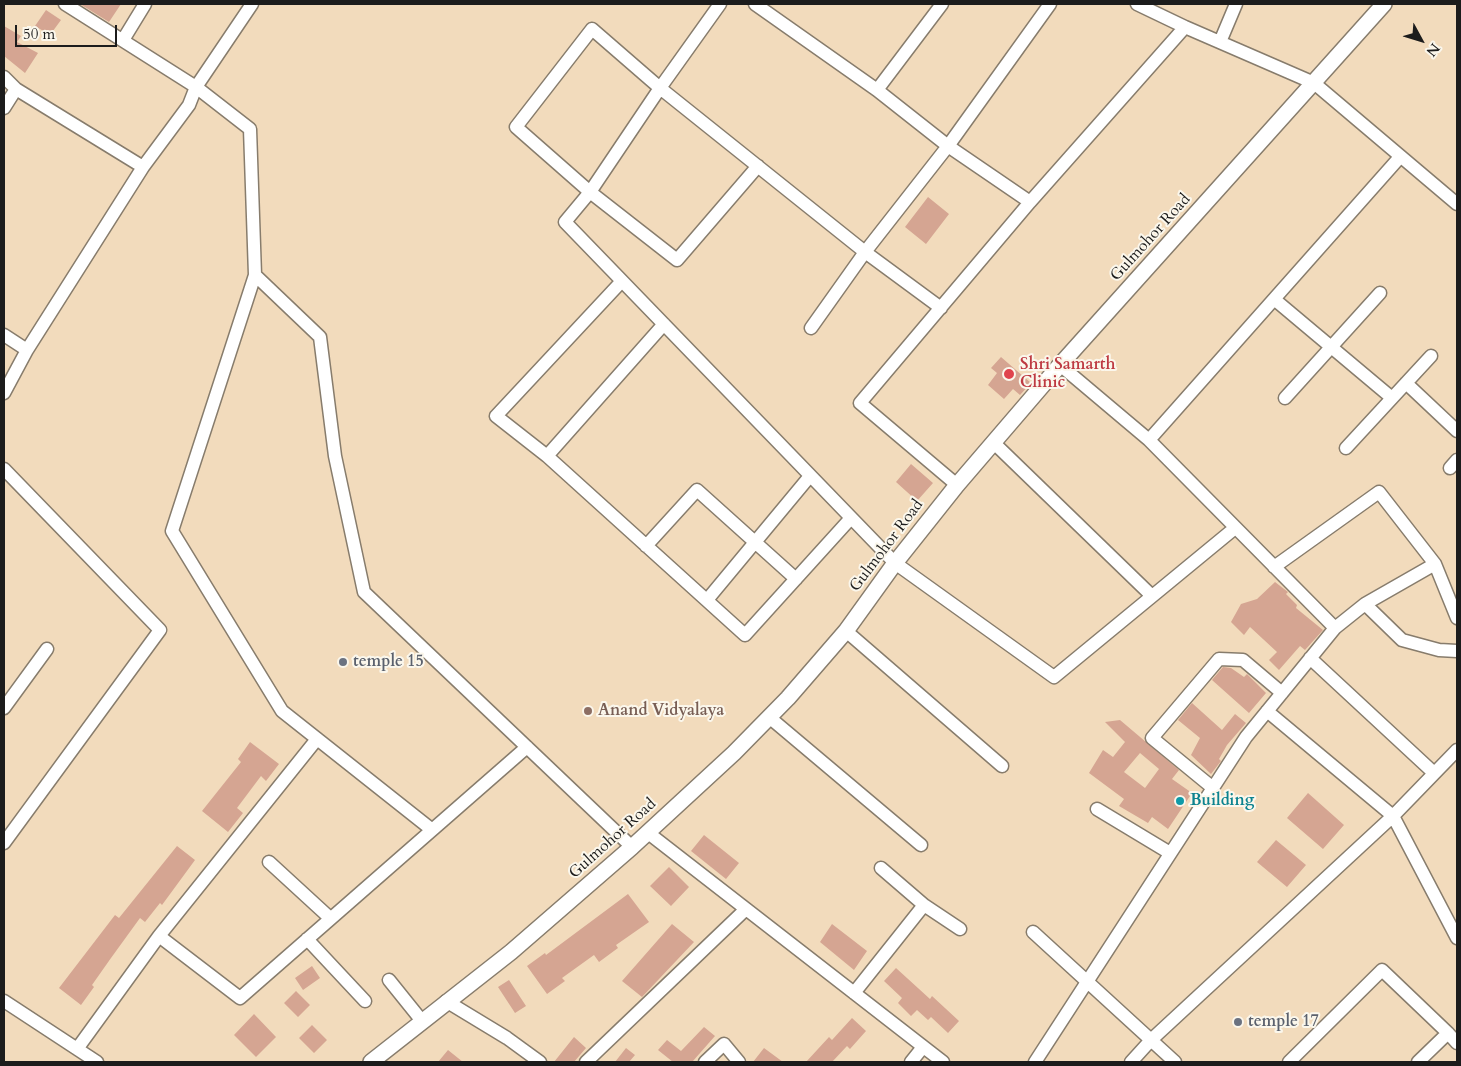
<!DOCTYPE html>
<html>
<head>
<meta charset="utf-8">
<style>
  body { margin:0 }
  #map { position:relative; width:1461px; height:1066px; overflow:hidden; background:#f2dbbc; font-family:Cardo,serif }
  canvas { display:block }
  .frame { position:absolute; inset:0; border:5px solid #1c1c1c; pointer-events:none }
  .north { position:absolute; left:1396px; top:15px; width:50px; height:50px; -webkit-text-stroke:4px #fbf7ec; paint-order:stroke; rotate:129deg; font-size:14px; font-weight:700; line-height:20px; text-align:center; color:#1c1c1c }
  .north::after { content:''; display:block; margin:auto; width:18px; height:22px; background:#1c1c1c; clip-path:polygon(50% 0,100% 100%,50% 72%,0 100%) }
  .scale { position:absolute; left:15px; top:25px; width:102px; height:22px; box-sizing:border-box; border:2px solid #1c1c1c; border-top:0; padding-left:6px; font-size:15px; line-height:18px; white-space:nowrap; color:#1c1c1c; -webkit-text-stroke:4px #fbf7ec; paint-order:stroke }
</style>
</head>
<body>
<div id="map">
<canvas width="1461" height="1066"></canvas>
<div class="frame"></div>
<div class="north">N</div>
<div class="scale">50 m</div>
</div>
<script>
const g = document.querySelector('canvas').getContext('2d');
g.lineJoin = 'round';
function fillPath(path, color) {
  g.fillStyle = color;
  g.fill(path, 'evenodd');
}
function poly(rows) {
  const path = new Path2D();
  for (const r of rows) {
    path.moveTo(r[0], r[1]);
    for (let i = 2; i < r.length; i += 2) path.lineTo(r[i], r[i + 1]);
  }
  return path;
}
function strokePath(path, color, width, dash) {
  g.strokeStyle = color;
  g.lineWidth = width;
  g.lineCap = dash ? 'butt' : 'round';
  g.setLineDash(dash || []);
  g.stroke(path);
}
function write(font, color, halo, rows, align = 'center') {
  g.font = font + ' Cardo,serif';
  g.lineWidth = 4;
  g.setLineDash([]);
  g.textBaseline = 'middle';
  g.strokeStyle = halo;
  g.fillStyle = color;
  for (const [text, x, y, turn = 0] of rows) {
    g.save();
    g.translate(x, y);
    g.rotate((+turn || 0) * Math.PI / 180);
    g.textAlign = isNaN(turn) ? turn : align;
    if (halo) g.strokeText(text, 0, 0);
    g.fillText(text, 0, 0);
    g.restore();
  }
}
fillPath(poly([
  [80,4,121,4,109,22],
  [46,10,61,20,50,35,35,26],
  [4,26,21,36,17,42,38,53,25,73,4,56],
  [928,197,949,214,926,244,905,227],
  [1001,357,1031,383,1020,395,1013,389,1004,399,988,385,997,373,991,368],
  [911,464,933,483,917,501,896,482],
  [1275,582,1288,592,1286,594,1297,605,1296,608,1323,630,1305,650,1300,646,1279,670,1269,660,1277,652,1250,627,1244,635,1231,622,1241,604,1257,599],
  [1223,667,1231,668,1244,677,1247,674,1266,693,1249,713,1212,680],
  [1192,703,1222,730,1235,714,1246,723,1227,745,1219,759,1221,761,1211,774,1191,755,1200,738,1178,720],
  [1120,720,1179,770,1172,779,1192,793,1168,829,1152,817,1148,823,1119,806,1124,799,1089,773,1103,750,1113,757,1125,742,1105,722],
  [1140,753,1159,769,1145,788,1124,772],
  [250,742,279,764,266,781,261,776,237,808,243,813,228,832,202,811,241,762,238,759],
  [1308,793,1344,825,1323,849,1287,818],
  [704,835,739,863,726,879,691,851],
  [1276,840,1306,865,1287,887,1257,862],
  [177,846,195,860,162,905,160,903,145,922,140,918,111,958,92,985,94,987,81,1005,59,988,115,915,119,918],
  [669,867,689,887,671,906,650,886],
  [628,894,649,922,616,945,618,948,599,962,594,955,562,978,565,981,547,994,527,966,545,953,546,955],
  [672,924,694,942,642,997,622,981],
  [832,924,867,951,854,970,820,942],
  [312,966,320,978,303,990,295,978],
  [896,968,930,999,932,996,959,1021,948,1033,931,1017,928,1020,917,1010,911,1016,898,1003,902,998,884,981],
  [509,980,526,1006,515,1013,498,987],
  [296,991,310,1005,298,1017,284,1003],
  [254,1014,276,1037,256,1057,234,1035],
  [852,1018,866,1031,850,1049,847,1046,832,1062,806,1062,829,1037,832,1040],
  [312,1025,327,1040,314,1053,299,1038],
  [704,1027,715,1036,693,1061,695,1062,673,1062,658,1050,667,1040,681,1051],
  [574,1037,586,1048,574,1062,554,1062],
  [626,1048,635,1055,629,1062,615,1062],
  [764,1048,783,1062,753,1062],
  [448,1050,463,1062,438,1062]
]), '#d5a592');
const minor = poly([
  [65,4,196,87,250,129,255,275,172,531,282,711,431,829],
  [720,4,660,88,592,29,516,127,590,192,677,260,758,166],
  [755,4,877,90,948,146,1030,202],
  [1137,4,1185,27,1314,83,1457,204],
  [123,40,145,4],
  [1220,42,1236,4],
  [4,77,16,89,4,108],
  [16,89,143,167],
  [877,90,942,4],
  [255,275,320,337,335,456,364,592,632,847],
  [1274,299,1392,398],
  [941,308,865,252,660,88,590,192,565,222,895,563,1054,677,1235,528],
  [664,324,547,456,745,635,851,518],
  [811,328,865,252,948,146,1050,4],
  [4,335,27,350,143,167,189,105,196,87,252,4],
  [1060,365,1149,440,1400,157],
  [1406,383,1457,431],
  [4,393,27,350],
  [1285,398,1380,293],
  [1149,440,1335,628],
  [994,443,1152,596],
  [1346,448,1431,356],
  [547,456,496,416,622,281],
  [1450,468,1457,460],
  [4,469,160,630,4,843],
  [957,485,860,403,1030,202,1185,27],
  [646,546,697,490,796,579],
  [1435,564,1365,604,1402,640,1439,650,1457,651],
  [1274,567,1379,492,1435,564,1457,618],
  [707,600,810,476],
  [846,631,1002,766],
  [1310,658,1434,773],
  [4,708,47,649],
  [1267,711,1393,816,1457,938],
  [769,717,921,845],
  [1213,788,1152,738,1219,659,1243,660,1282,693],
  [1097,809,1170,853],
  [647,832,943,1062],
  [269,862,330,918],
  [881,868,924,905,960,929],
  [1033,932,1175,1062],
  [159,936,317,739],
  [307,939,365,1001],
  [389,980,422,1021],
  [854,993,924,905],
  [4,1001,97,1062],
  [446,1001,507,1038,540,1062],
  [77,1049,159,936,240,998,527,747],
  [586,1062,746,909],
  [705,1062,724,1044,739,1062],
  [911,1062,923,1047],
  [1035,1062,1246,737,1335,628,1365,604],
  [1131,1062,1151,1040,1393,816,1457,750],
  [1289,1062,1382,970,1448,1033],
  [1418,1062,1448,1033,1457,1043]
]);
const tertiary = poly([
  [371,1062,511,952,632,847,734,753,788,698,846,631,895,563,957,485,1060,365,1384,4]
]);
strokePath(minor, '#877c6c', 15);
strokePath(tertiary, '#877c6c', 18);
strokePath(minor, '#fff', 12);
strokePath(tertiary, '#fff', 15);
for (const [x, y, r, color] of [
  [1009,374,6,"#e0444e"],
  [343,662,5,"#6b7280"],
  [588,711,5,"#8d6e63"],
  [1180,801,5,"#0f9aa8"],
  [1238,1022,5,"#6b7280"]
]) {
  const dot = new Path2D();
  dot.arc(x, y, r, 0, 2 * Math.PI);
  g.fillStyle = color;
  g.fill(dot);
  strokePath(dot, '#fbf7ec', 2);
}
write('16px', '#1c1c1c', '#fbf7ec', [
  ["Gulmohor Road",1151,238,-48],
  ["Gulmohor Road",887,546,-53],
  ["Gulmohor Road",613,839,-42]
]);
write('bold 16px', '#be3a42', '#fbf7ec', [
  ["Shri Samarth",1020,365],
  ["Clinic",1020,383]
], 'left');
write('bold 16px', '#5b616d', '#fbf7ec', [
  ["temple 15",353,662],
  ["temple 17",1248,1022]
], 'left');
write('bold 16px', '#785e54', '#fbf7ec', [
  ["Anand Vidyalaya",598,711]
], 'left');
write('bold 16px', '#0d838f', '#fbf7ec', [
  ["Building",1190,801]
], 'left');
</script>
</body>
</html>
